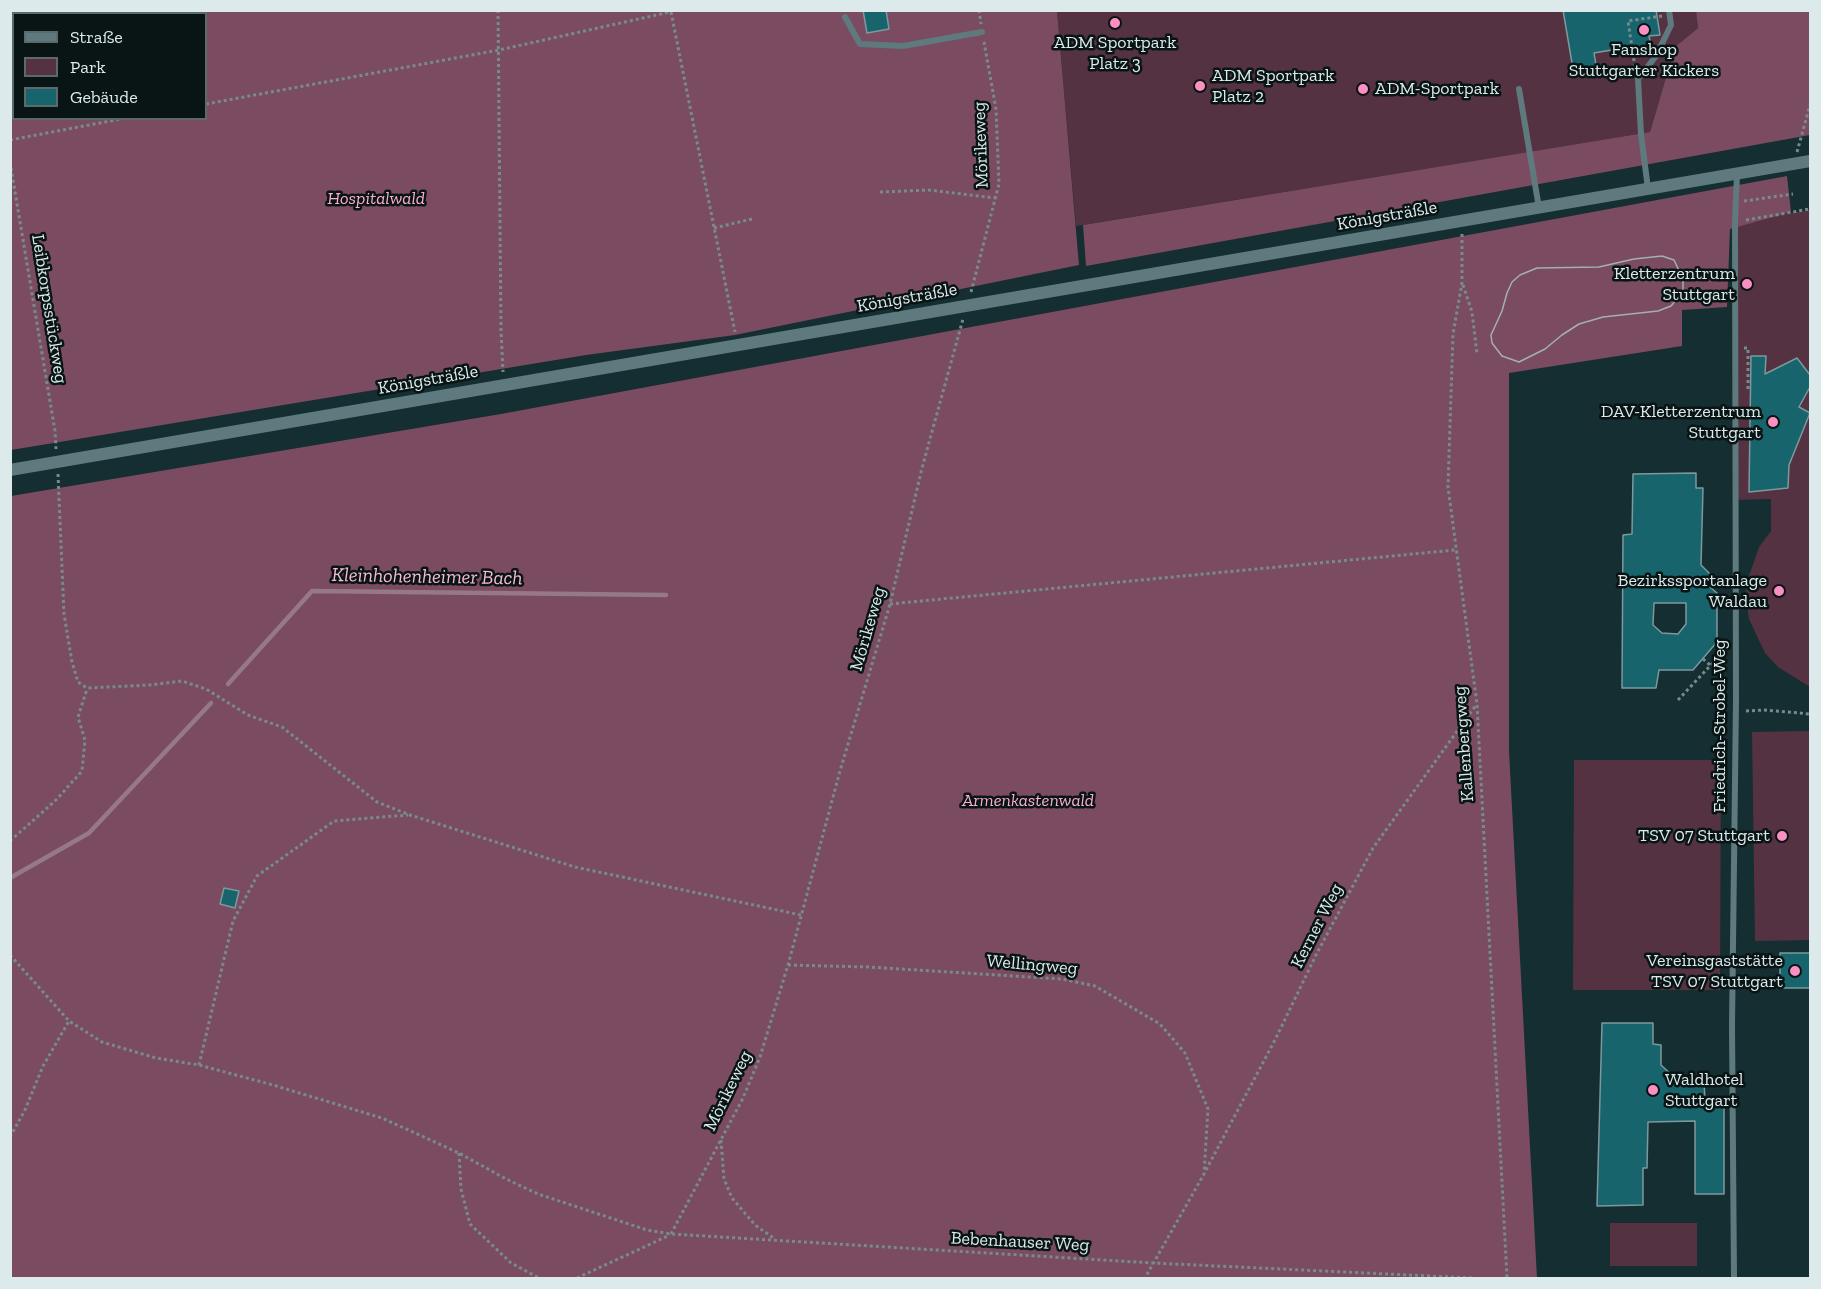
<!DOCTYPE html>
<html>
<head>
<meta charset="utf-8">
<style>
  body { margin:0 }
  #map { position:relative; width:1821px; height:1289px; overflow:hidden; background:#142e31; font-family:"Zilla Slab",serif }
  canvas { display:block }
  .frame { position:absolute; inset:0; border:12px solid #dceaec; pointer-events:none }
  .legend { position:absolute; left:12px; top:12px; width:195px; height:108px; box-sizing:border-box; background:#091415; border:2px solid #5d6a6b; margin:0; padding:8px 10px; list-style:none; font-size:18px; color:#dceaec }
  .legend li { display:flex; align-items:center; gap:12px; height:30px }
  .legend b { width:30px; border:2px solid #5d6a6b }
</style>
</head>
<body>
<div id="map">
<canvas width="1821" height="1289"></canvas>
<div class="frame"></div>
<ul class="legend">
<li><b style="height:8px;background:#5f7a7e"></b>Straße</li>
<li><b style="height:16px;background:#553242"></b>Park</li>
<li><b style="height:16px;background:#18646d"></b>Gebäude</li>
</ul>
</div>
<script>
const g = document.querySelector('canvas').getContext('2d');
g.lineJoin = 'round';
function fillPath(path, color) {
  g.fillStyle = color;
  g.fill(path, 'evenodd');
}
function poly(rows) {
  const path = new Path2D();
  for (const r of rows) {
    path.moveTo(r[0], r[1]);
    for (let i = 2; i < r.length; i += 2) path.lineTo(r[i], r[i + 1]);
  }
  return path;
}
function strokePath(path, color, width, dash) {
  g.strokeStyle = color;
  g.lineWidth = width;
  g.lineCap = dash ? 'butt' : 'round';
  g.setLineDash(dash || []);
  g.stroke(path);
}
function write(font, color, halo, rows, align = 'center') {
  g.font = font + ' "Zilla Slab",serif';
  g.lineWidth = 5;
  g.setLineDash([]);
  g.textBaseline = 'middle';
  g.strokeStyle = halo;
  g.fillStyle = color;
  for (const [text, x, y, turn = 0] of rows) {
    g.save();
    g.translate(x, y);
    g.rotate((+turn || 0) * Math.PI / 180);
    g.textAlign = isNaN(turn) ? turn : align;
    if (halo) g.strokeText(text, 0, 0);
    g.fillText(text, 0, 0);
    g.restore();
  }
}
fillPath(poly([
  [1696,10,1698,28,1675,47,1650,132,1076,226,1057,11],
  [1810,210,1810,687,1778,667,1765,653,1749,619,1746,600,1747,582,1759,547,1771,531,1771,499,1735,500,1735,222],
  [1810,731,1810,940,1755,941,1752,732],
  [1574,760,1721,760,1720,990,1573,990],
  [1610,1223,1697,1223,1697,1266,1610,1266]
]), '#553242');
fillPath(poly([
  [11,11,1057,11,1079,265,735,335,586,355,11,450],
  [14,14,206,14,206,118,14,118],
  [1696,11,1810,11,1810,135,1086,266,1083,225,1650,132,1675,47,1698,28],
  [1787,176,1791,212,1730,229,1727,307,1682,310,1682,346,1509,373,1509,751,1537,1278,11,1278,11,496,501,414]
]), '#7b4b61');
strokePath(poly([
  [228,684,312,591,666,595],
  [10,878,89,833,211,703]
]), '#967989', 4.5);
const building = poly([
  [863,10,886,10,889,29,867,33,863,10],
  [1563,10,1656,10,1660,35,1649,36,1651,45,1647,50,1641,51,1635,46,1594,53,1597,71,1574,75,1563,10],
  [1751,356,1766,356,1765,374,1797,358,1810,375,1810,387,1799,407,1810,413,1789,465,1788,488,1749,492,1751,356],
  [1696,473,1696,488,1703,488,1701,565,1717,581,1710,587,1717,593,1717,642,1693,670,1659,670,1656,688,1622,688,1623,535,1632,534,1633,474,1696,473],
  [1654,603,1686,603,1686,624,1678,634,1662,633,1653,625,1654,603],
  [224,888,239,891,235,908,220,904,224,888],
  [1780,953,1810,953,1810,988,1780,988,1780,953],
  [1602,1023,1653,1023,1653,1044,1661,1045,1661,1065,1674,1077,1704,1077,1705,1103,1724,1103,1724,1194,1695,1194,1695,1121,1648,1122,1647,1168,1643,1168,1643,1205,1597,1206,1602,1023]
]);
fillPath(building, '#18646d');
strokePath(building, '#7d999d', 1.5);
strokePath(poly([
  [498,10,501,330,503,372],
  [979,10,981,24],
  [671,12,735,332],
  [1635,67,1628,21,1662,16],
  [1612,72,1634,69],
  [206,104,499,50,670,12],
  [10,140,126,118],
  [1797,152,1810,105],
  [10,162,55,431,56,449],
  [880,192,929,190,995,198],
  [1744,201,1793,194],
  [1746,220,1810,209],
  [714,228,752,219],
  [1462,234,1462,283,1453,334,1448,487,1477,704,1507,1278],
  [1463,285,1472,312,1477,354],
  [971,292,999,184,996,109,984,42],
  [1744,348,1748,348,1748,389],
  [58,474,64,614,72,662,78,682,87,688,150,685,182,681,206,689,248,715,282,727,377,802,410,815,575,867,801,915],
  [890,604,1455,550],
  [1703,659,1710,665],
  [1678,700,1725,650],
  [1746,711,1764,710,1810,714],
  [10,841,57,799,82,771,85,740,78,717,87,689],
  [10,955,69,1021,102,1042,156,1058,199,1065,273,1085,382,1118,459,1153,506,1179,538,1194,647,1230,671,1234,1153,1263,1472,1278],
  [788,965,868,967,1062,979,1095,986,1160,1024,1185,1053,1208,1109,1204,1174,1145,1278],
  [199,1065,233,921,257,876,334,821,408,815],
  [10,1137,25,1110,43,1066,69,1021],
  [721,1140,724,1179,732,1198,755,1225,775,1239],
  [459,1153,461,1189,470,1224,511,1263,539,1278],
  [1206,1170,1276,1038,1316,955,1373,848,1476,705],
  [671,1234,743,1098,760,1057,788,965,840,771,890,604,922,468,963,319],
  [577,1278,670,1235]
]), '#778b8d', 3, [3, 3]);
strokePath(poly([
  [845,17,860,44,903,46,982,32],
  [1519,89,1539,208],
  [1648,189,1641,134,1638,79,1656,56,1671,25,1669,10],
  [1734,1278,1732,1026,1736,700,1735,222,1737,174]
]), '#5f7a7e', 6);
strokePath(poly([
  [10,470,1810,161]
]), '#5f7a7e', 12);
strokePath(poly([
  [1662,256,1674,260,1683,279,1683,292,1671,306,1658,311,1603,317,1579,324,1562,335,1545,349,1519,362,1502,356,1492,343,1491,335,1502,311,1507,293,1512,282,1520,275,1537,268,1599,267,1634,259,1662,256]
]), '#a0b1b3', 1.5);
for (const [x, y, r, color] of [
  [1115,23,6,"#fc8fc2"],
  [1644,30,6,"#fc8fc2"],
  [1200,86,6,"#fc8fc2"],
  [1363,89,6,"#fc8fc2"],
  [1747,284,6,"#fc8fc2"],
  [1773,422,6,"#fc8fc2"],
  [1779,591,6,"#fc8fc2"],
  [1782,836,6,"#fc8fc2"],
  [1795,971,6,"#fc8fc2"],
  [1653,1090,6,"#fc8fc2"]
]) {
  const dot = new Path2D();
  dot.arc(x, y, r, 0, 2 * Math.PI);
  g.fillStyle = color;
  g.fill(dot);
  strokePath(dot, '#091415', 2);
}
write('18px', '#dceaec', '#091415', [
  ["ADM Sportpark",1115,43,"center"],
  ["Platz 3",1115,64,"center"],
  ["Fanshop",1644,50,"center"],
  ["Stuttgarter Kickers",1644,71,"center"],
  ["ADM Sportpark",1212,76,"left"],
  ["Platz 2",1212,97,"left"],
  ["ADM-Sportpark",1375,89,"left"],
  ["Kletterzentrum",1735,274],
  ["Stuttgart",1735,295],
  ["DAV-Kletterzentrum",1761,412],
  ["Stuttgart",1761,433],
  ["Bezirkssportanlage",1767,581],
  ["Waldau",1767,602],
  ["TSV 07 Stuttgart",1770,836],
  ["Vereinsgaststätte",1783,961],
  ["TSV 07 Stuttgart",1783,982],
  ["Waldhotel",1665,1080,"left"],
  ["Stuttgart",1665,1101,"left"]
], 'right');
write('18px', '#dceaec', '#091415', [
  ["Mörikeweg",981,145,-92],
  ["Königsträßle",1387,216,-10],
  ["Königsträßle",907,298,-10],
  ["Leibkorpsstückweg",49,309,81],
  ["Königsträßle",428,380,-10],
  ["Mörikeweg",868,629,-74],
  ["Friedrich-Strobel-Weg",1720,726,-90],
  ["Kallenbergweg",1464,744,-94],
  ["Kerner Weg",1317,926,-63],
  ["Wellingweg",1032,965,5],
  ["Mörikeweg",728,1091,-64],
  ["Bebenhauser Weg",1020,1242,3]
]);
write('italic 18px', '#fcadd0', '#091415', [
  ["Hospitalwald",376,199],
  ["Armenkastenwald",1028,801]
]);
write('italic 20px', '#fabad6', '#091415', [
  ["Kleinhohenheimer Bach",427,577,1]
]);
</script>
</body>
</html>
